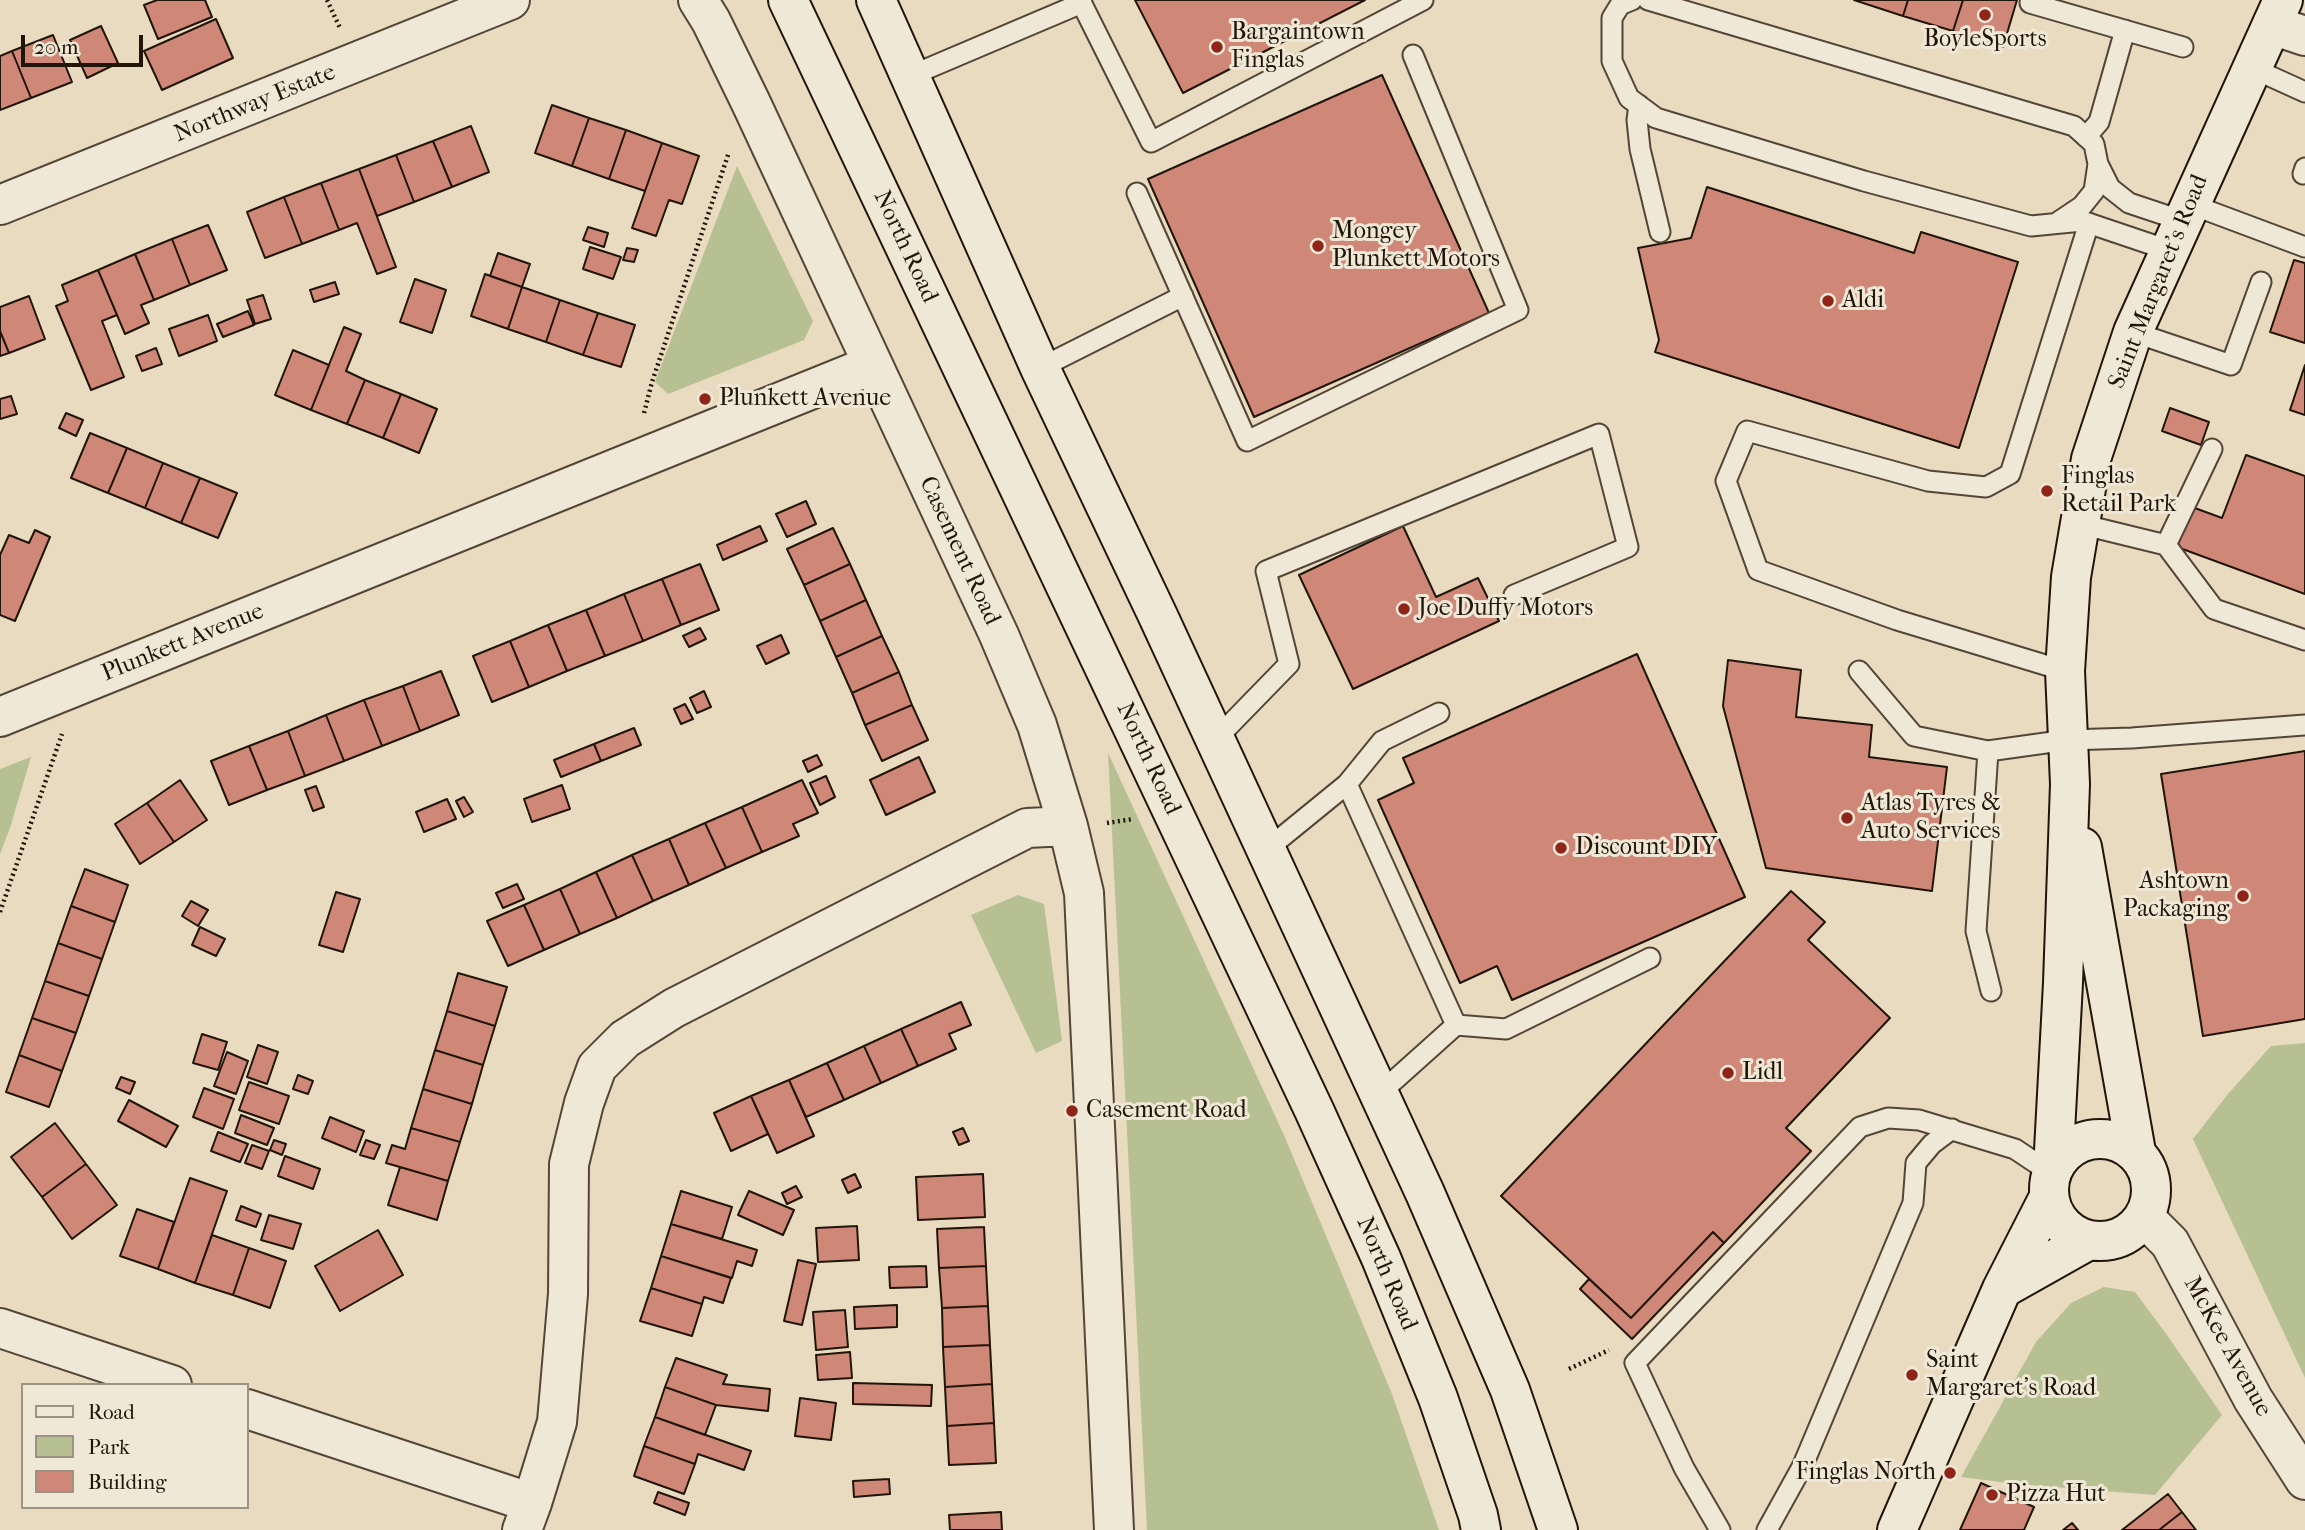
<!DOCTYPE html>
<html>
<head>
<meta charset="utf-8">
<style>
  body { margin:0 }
  #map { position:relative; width:2305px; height:1530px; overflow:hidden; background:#e8dbc0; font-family:"IM FELL French Canon",serif }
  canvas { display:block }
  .legend { position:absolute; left:21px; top:1383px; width:228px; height:126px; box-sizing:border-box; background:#f0e8d6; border:2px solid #9d9384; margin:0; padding:9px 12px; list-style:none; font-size:21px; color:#211409 }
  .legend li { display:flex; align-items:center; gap:14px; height:35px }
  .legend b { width:35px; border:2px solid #9d9384 }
  .scale { position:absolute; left:21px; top:35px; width:122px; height:32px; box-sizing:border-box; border:4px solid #211409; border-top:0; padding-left:9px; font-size:21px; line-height:24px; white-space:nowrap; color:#211409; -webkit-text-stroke:5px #f0e8d6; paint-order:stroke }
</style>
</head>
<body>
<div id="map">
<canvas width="2305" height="1530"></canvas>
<ul class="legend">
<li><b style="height:9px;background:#f0e8d6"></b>Road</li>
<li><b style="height:19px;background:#b6c092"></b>Park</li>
<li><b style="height:19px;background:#cf8878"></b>Building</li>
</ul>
<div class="scale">20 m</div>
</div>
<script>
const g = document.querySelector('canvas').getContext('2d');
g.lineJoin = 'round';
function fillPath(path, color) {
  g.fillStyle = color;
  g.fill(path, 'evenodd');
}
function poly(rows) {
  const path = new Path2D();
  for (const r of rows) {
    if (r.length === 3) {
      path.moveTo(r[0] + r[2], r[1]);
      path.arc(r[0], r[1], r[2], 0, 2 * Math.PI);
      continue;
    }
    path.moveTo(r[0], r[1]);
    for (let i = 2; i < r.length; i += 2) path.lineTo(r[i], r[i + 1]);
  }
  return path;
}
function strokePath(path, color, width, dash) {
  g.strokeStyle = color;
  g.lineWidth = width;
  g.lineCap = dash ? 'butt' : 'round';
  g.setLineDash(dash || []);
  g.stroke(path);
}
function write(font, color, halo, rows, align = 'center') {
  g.font = font + ' "IM FELL French Canon",serif';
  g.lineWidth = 6;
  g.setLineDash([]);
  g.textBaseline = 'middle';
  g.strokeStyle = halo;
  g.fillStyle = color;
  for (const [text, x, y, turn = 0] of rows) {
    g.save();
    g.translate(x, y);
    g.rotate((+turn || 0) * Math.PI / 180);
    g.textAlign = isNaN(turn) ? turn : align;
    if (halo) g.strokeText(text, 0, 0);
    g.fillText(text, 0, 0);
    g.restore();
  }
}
fillPath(poly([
  [737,166,813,321,804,340,668,394,655,382],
  [1108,753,1284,1135,1392,1394,1439,1530,1147,1530],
  [31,757,10,828,0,854,0,769],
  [1018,895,1044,904,1062,1041,1036,1053,971,915],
  [2305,1043,2305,1378,2193,1139,2228,1094,2271,1046],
  [2104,1287,2135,1292,2167,1335,2222,1415,2155,1495,2016,1484,1961,1477,2036,1342,2071,1303]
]), '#b6c092');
const building = poly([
  [157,0,205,0,212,17,158,39,144,5,157,0],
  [1135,0,1365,0,1183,93,1135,0],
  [1854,0,1908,0,1903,16,1854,0],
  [1908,0,1963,0,1953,31,1903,16,1908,0],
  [1963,0,2017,0,2003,47,1953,31,1963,0],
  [216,19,233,58,162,90,144,51,216,19],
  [101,26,118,63,87,78,70,40,101,26],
  [53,35,72,82,31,98,12,51,53,35],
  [12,51,31,98,0,110,0,56,12,51],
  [1382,75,1489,313,1254,417,1148,179,1382,75],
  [552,105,589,118,572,166,535,153,552,105],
  [589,118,626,130,609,179,572,166,589,118],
  [471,126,489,172,452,187,433,141,471,126],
  [626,130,662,143,645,191,609,179,626,130],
  [433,141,452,187,414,202,396,155,433,141],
  [662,143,699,156,682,204,669,200,656,236,632,228,662,143],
  [396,155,414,202,377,216,359,169,396,155],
  [359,169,396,267,377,274,357,223,339,230,321,183,359,169],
  [321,183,339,230,302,244,284,197,321,183],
  [1707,187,1914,253,1921,232,2018,262,1959,448,1655,352,1659,340,1638,248,1691,238,1707,187],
  [284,197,302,244,265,258,247,212,284,197],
  [208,225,227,270,190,285,172,239,208,225],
  [588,227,608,233,604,247,583,240,588,227],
  [172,239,190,285,154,300,135,254,172,239],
  [590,247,621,257,613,279,583,269,590,247],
  [627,248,638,250,634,262,623,260,627,248],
  [498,253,530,264,522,287,490,276,498,253],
  [135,254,154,300,141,305,149,323,125,334,98,270,135,254],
  [2294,260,2305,263,2305,343,2270,332,2294,260],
  [98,270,117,315,102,321,124,377,91,390,56,306,68,301,62,285,98,270],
  [485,274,522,287,508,329,471,316,485,274],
  [415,279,446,290,432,333,400,322,415,279],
  [335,282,339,294,314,302,310,290,335,282],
  [522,287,560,300,546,342,508,329,522,287],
  [263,295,271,319,255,324,247,300,263,295],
  [29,296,45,339,9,353,0,331,0,307,29,296],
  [560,300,598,313,583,355,546,342,560,300],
  [248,311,254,325,223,337,217,324,248,311],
  [598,313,635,325,621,367,583,355,598,313],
  [208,315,217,341,179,356,169,329,208,315],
  [344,327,361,334,346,371,365,380,347,424,311,410,344,327],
  [0,331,9,353,0,356,0,331],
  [156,348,162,364,142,371,136,356,156,348],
  [293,350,329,365,311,410,275,395,293,350],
  [2305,365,2305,415,2290,410,2305,365],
  [365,380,401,394,383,438,347,424,365,380],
  [401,394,437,409,419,453,383,438,401,394],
  [11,396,17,414,0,419,0,399,11,396],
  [2170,408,2209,422,2201,445,2162,431,2170,408],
  [66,413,83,420,76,436,59,428,66,413],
  [90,433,127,448,108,493,71,478,90,433],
  [127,448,163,463,145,508,108,493,127,448],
  [2246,455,2305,476,2305,594,2177,547,2192,507,2222,518,2246,455],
  [163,463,200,478,181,523,145,508,163,463],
  [200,478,237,493,218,538,181,523,200,478],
  [806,501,816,524,787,537,776,514,806,501],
  [760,526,767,541,723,560,717,545,760,526],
  [1403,526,1436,597,1478,578,1499,621,1353,689,1299,575,1403,526],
  [833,528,850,564,804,585,787,549,833,528],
  [35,530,50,537,15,621,0,615,0,555,9,535,29,543,35,530],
  [700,564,719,610,681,625,662,579,700,564],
  [850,564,866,600,820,621,804,585,850,564],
  [662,579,681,625,643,641,624,594,662,579],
  [624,594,643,641,605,656,586,610,624,594],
  [866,600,882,636,836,657,820,621,866,600],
  [586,610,605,656,567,671,548,625,586,610],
  [548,625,567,671,529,687,510,641,548,625],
  [700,628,706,639,689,647,683,636,700,628],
  [781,635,789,653,766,664,757,646,781,635],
  [882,636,899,672,852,693,836,657,882,636],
  [510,641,529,687,492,702,473,656,510,641],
  [1637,654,1745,897,1512,1000,1497,966,1460,983,1378,800,1414,783,1403,758,1637,654],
  [1728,660,1801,670,1796,717,1872,725,1869,757,1947,767,1932,891,1766,868,1723,706,1728,660],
  [441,671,459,715,420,731,403,686,441,671],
  [899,672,912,705,865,725,852,693,899,672],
  [403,686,420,731,382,746,364,700,403,686],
  [704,691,711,707,697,713,690,698,704,691],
  [364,700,382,746,344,761,326,715,364,700],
  [685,704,693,719,681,724,674,709,685,704],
  [912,705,928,740,882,761,865,725,912,705],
  [326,715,344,761,305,776,288,731,326,715],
  [634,728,641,745,601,761,594,744,634,728],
  [288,731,305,776,267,790,249,746,288,731],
  [594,744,601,761,561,777,554,760,594,744],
  [249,746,267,790,229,805,211,761,249,746],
  [2305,751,2305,1019,2203,1036,2161,774,2305,751],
  [817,755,822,765,808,772,803,761,817,755],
  [919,757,935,792,886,815,870,780,919,757],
  [826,776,835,797,820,805,810,783,826,776],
  [180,780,207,820,174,842,147,803,180,780],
  [802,780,818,813,793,824,799,836,762,852,742,807,802,780],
  [562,785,570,809,532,822,524,799,562,785],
  [316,786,324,807,313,811,305,790,316,786],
  [464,797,473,812,464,817,456,801,464,797],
  [447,799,456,819,424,832,416,812,447,799],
  [147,803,174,842,140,864,115,824,147,803],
  [742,807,762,852,726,868,705,823,742,807],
  [705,823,726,868,689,885,669,839,705,823],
  [669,839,689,885,653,901,632,855,669,839],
  [632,855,653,901,617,918,596,872,632,855],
  [85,869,128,885,115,922,71,906,85,869],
  [596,872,617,918,580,934,560,889,596,872],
  [517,884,524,899,503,908,496,893,517,884],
  [560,889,580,934,544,950,524,905,560,889],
  [1791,891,1825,922,1808,940,1890,1018,1786,1128,1811,1151,1724,1243,1713,1232,1631,1318,1501,1196,1791,891],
  [336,892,360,899,343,952,319,945,336,892],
  [191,901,208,910,198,926,182,916,191,901],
  [524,905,544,950,508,966,487,921,524,905],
  [71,906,115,922,102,959,58,943,71,906],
  [200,927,225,939,216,956,192,945,200,927],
  [58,943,102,959,89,996,45,981,58,943],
  [458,973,507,987,495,1026,447,1011,458,973],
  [45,981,89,996,76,1033,32,1018,45,981],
  [961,1002,971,1025,949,1034,956,1049,918,1066,901,1029,961,1002],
  [447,1011,495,1026,483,1065,435,1050,447,1011],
  [32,1018,76,1033,62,1071,19,1055,32,1018],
  [901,1029,918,1066,881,1083,864,1046,901,1029],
  [202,1034,227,1042,218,1070,193,1063,202,1034],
  [258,1045,278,1052,267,1084,247,1077,258,1045],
  [864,1046,881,1083,844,1100,827,1063,864,1046],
  [435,1050,483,1065,472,1104,423,1089,435,1050],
  [227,1052,248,1061,236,1094,214,1086,227,1052],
  [19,1055,62,1071,49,1107,6,1092,19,1055],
  [827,1063,844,1100,806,1117,789,1080,827,1063],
  [298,1075,313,1081,308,1094,293,1089,298,1075],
  [121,1077,135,1082,130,1094,116,1088,121,1077],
  [789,1080,814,1136,777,1153,751,1096,789,1080],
  [249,1082,289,1096,279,1124,239,1110,249,1082],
  [204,1088,234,1099,223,1129,193,1117,204,1088],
  [423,1089,472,1104,460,1142,411,1128,423,1089],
  [751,1096,768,1134,731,1151,714,1113,751,1096],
  [129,1100,178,1126,166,1147,118,1121,129,1100],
  [241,1115,274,1128,267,1145,235,1133,241,1115],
  [330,1117,364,1131,356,1152,322,1138,330,1117],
  [55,1123,86,1164,42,1197,11,1157,55,1123],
  [411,1128,460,1142,448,1181,386,1163,392,1145,405,1149,411,1128],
  [963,1128,969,1141,959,1145,953,1132,963,1128],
  [218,1132,248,1144,240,1162,211,1151,218,1132],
  [274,1140,286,1144,282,1155,270,1150,274,1140],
  [366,1140,380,1145,374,1159,360,1155,366,1140],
  [252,1145,269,1151,262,1169,245,1163,252,1145],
  [285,1156,320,1169,313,1189,278,1176,285,1156],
  [86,1164,117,1205,72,1239,42,1197,86,1164],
  [400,1167,448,1181,437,1220,388,1205,400,1167],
  [855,1174,861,1187,848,1193,842,1180,855,1174],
  [983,1174,985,1217,918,1220,916,1177,983,1174],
  [190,1178,227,1191,195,1283,158,1269,190,1178],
  [796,1186,802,1197,787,1204,782,1193,796,1186],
  [681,1191,732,1207,722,1239,671,1224,681,1191],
  [749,1191,794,1210,783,1235,738,1215,749,1191],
  [241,1206,261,1214,256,1227,236,1220,241,1206],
  [137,1209,174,1222,158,1269,120,1256,137,1209],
  [269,1215,301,1224,293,1249,261,1240,269,1215],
  [671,1224,757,1250,752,1266,737,1261,732,1278,661,1256,671,1224],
  [857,1226,859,1260,818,1262,816,1228,857,1226],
  [984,1227,986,1266,939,1268,937,1229,984,1227],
  [378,1230,403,1275,340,1311,315,1266,378,1230],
  [1713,1232,1724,1243,1632,1339,1580,1289,1589,1279,1631,1318,1713,1232],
  [212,1235,249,1248,233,1295,195,1283,212,1235],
  [249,1248,286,1261,270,1308,233,1295,249,1248],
  [661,1256,731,1278,723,1303,704,1297,702,1304,651,1288,661,1256],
  [798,1260,816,1264,802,1325,784,1321,798,1260],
  [926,1266,927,1287,890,1288,889,1267,926,1266],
  [986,1266,988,1306,942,1308,939,1268,986,1266],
  [651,1288,702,1304,692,1336,640,1321,651,1288],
  [897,1305,897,1327,855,1329,854,1307,897,1305],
  [988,1306,990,1345,943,1347,942,1308,988,1306],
  [845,1310,848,1347,816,1350,813,1312,845,1310],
  [990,1345,992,1384,945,1387,943,1347,990,1345],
  [850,1352,852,1378,818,1380,816,1355,850,1352],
  [676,1358,727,1375,723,1384,770,1389,768,1411,716,1405,665,1387,676,1358],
  [853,1383,932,1385,931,1406,853,1404,853,1383],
  [992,1384,994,1423,947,1426,945,1387,992,1384],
  [665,1387,716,1405,705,1435,655,1417,665,1387],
  [800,1398,836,1403,831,1440,795,1436,800,1398],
  [655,1417,751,1451,744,1470,698,1454,695,1464,644,1446,655,1417],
  [994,1423,996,1463,949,1465,947,1426,994,1423],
  [644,1446,695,1464,684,1494,634,1476,644,1446],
  [889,1479,890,1494,854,1497,853,1481,889,1479],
  [1981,1483,2034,1507,2024,1530,1960,1530,1981,1483],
  [658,1492,689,1503,685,1515,654,1503,658,1492],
  [2168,1494,2182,1512,2159,1530,2122,1530,2168,1494],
  [1001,1512,1002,1530,950,1530,949,1515,1001,1512],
  [2182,1512,2196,1530,2159,1530,2182,1512],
  [2072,1523,2078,1530,2063,1530,2072,1523]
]);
fillPath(building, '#cf8878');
strokePath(building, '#211409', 2);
const lane = poly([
  [1080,0,1151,142,1423,0],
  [1632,0,1620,5,1612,18,1612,61,1629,98,1656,118,1864,181,2031,226,2082,221,2171,251],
  [1648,0,2074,126,2094,144,2098,164,2110,188,2129,203,2183,221],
  [2030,3,2183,47],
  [2252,68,2305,92],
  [910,76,1082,3],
  [1639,105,1637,120,1640,149,1660,232],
  [2086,137,2099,122,2125,30],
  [2303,174,2305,168],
  [1137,193,1247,441,1518,310,1413,55],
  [2190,204,2305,247],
  [2058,222,2082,206,2094,191,2098,164],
  [2133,332,2231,365,2261,282],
  [1040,368,1183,296],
  [2080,524,2166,545,2212,449],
  [2166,545,2214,609,2305,640],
  [1859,671,1914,736,1988,751],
  [2065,671,1897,620,1758,570,1726,481,1747,431,1928,481,1986,487,2010,474,2089,223],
  [1215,740,1289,664,1266,571,1599,434,1628,547,1514,595],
  [1347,784,1456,1025,1379,1094],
  [1266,850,1347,784,1382,741,1439,713],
  [1991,991,1976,931,1988,751,2067,740,2132,738,2305,725],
  [1456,1025,1506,1029,1650,958],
  [1720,1530,1684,1468,1635,1363,1860,1127,1888,1118,1919,1120,2015,1149,2051,1173],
  [1767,1530,1803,1465,1913,1203,1916,1163,1932,1144,1952,1129]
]);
const street = poly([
  [698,0,711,21,751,103,999,635,1037,725,1068,826,1084,893,1114,1530],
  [2272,25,2305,36],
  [0,205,510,0],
  [0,717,872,365],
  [2144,1217,2170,1243,2253,1399,2305,1480],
  [0,1328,172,1385],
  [247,1409,532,1503],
  [522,1530,532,1503,557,1422,568,1294,569,1164,584,1103,597,1067,625,1039,674,1008,1027,828,1068,826]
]);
const secondary = poly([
  [788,0,1314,1110,1381,1258,1438,1398,1478,1515,1481,1530],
  [876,0,1040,368,1158,616,1425,1193,1510,1390,1558,1530],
  [2082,847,2136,1152],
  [2100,1190,51],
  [2053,1169,2063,983,2070,784,2065,671,2071,577,2091,459,2133,332,2283,0],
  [2002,1289,2089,1240],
  [1897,1530,2002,1289,2049,1197]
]);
strokePath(lane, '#534637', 23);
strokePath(street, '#534637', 42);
strokePath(secondary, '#211409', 42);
strokePath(poly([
  [327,0,340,28],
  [644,413,652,382,729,152],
  [1107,823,1133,819],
  [0,912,62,734],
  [1569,1369,1609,1350]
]), '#211409', 4.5, [2, 3.5]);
strokePath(lane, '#f0e8d6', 19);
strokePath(street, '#f0e8d6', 38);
strokePath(secondary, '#f0e8d6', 38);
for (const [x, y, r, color] of [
  [1985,15,7,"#8f2418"],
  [1217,47,7,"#8f2418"],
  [1318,246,7,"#8f2418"],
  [1828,301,7,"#8f2418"],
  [705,399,7,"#8f2418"],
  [2047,491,7,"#8f2418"],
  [1404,609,7,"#8f2418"],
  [1847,818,7,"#8f2418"],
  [1561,848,7,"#8f2418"],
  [2243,896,7,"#8f2418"],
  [1728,1073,7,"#8f2418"],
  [1072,1111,7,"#8f2418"],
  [1912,1375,7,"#8f2418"],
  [1950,1473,7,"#8f2418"],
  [1992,1495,7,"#8f2418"]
]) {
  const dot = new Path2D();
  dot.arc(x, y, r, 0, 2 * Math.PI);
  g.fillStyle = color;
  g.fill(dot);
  strokePath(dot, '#f0e8d6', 2.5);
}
write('24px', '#211409', '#f0e8d6', [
  ["Bargaintown",1231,33],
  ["Finglas",1231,61],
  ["BoyleSports",1985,40,"center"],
  ["Mongey",1332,232],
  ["Plunkett Motors",1332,260],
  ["Aldi",1842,301],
  ["Plunkett Avenue",719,399],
  ["Finglas",2061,477],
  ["Retail Park",2061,505],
  ["Joe Duffy Motors",1418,609],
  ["Atlas Tyres &",1861,804],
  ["Auto Services",1861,832],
  ["Discount DIY",1575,848],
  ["Ashtown",2229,882,"right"],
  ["Packaging",2229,910,"right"],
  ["Lidl",1742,1073],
  ["Casement Road",1086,1111],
  ["Saint",1926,1361],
  ["Margaret's Road",1926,1389],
  ["Finglas North",1936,1473,"right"],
  ["Pizza Hut",2006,1495]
], 'left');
write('24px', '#211409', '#f0e8d6', [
  ["Northway Estate",255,104,-22],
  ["North Road",905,247,65],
  ["Saint Margaret's Road",2159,282,-68],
  ["Casement Road",959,551,65],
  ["Plunkett Avenue",183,643,-22],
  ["North Road",1148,759,65],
  ["North Road",1386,1274,67],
  ["McKee Avenue",2227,1347,61]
]);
</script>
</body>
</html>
